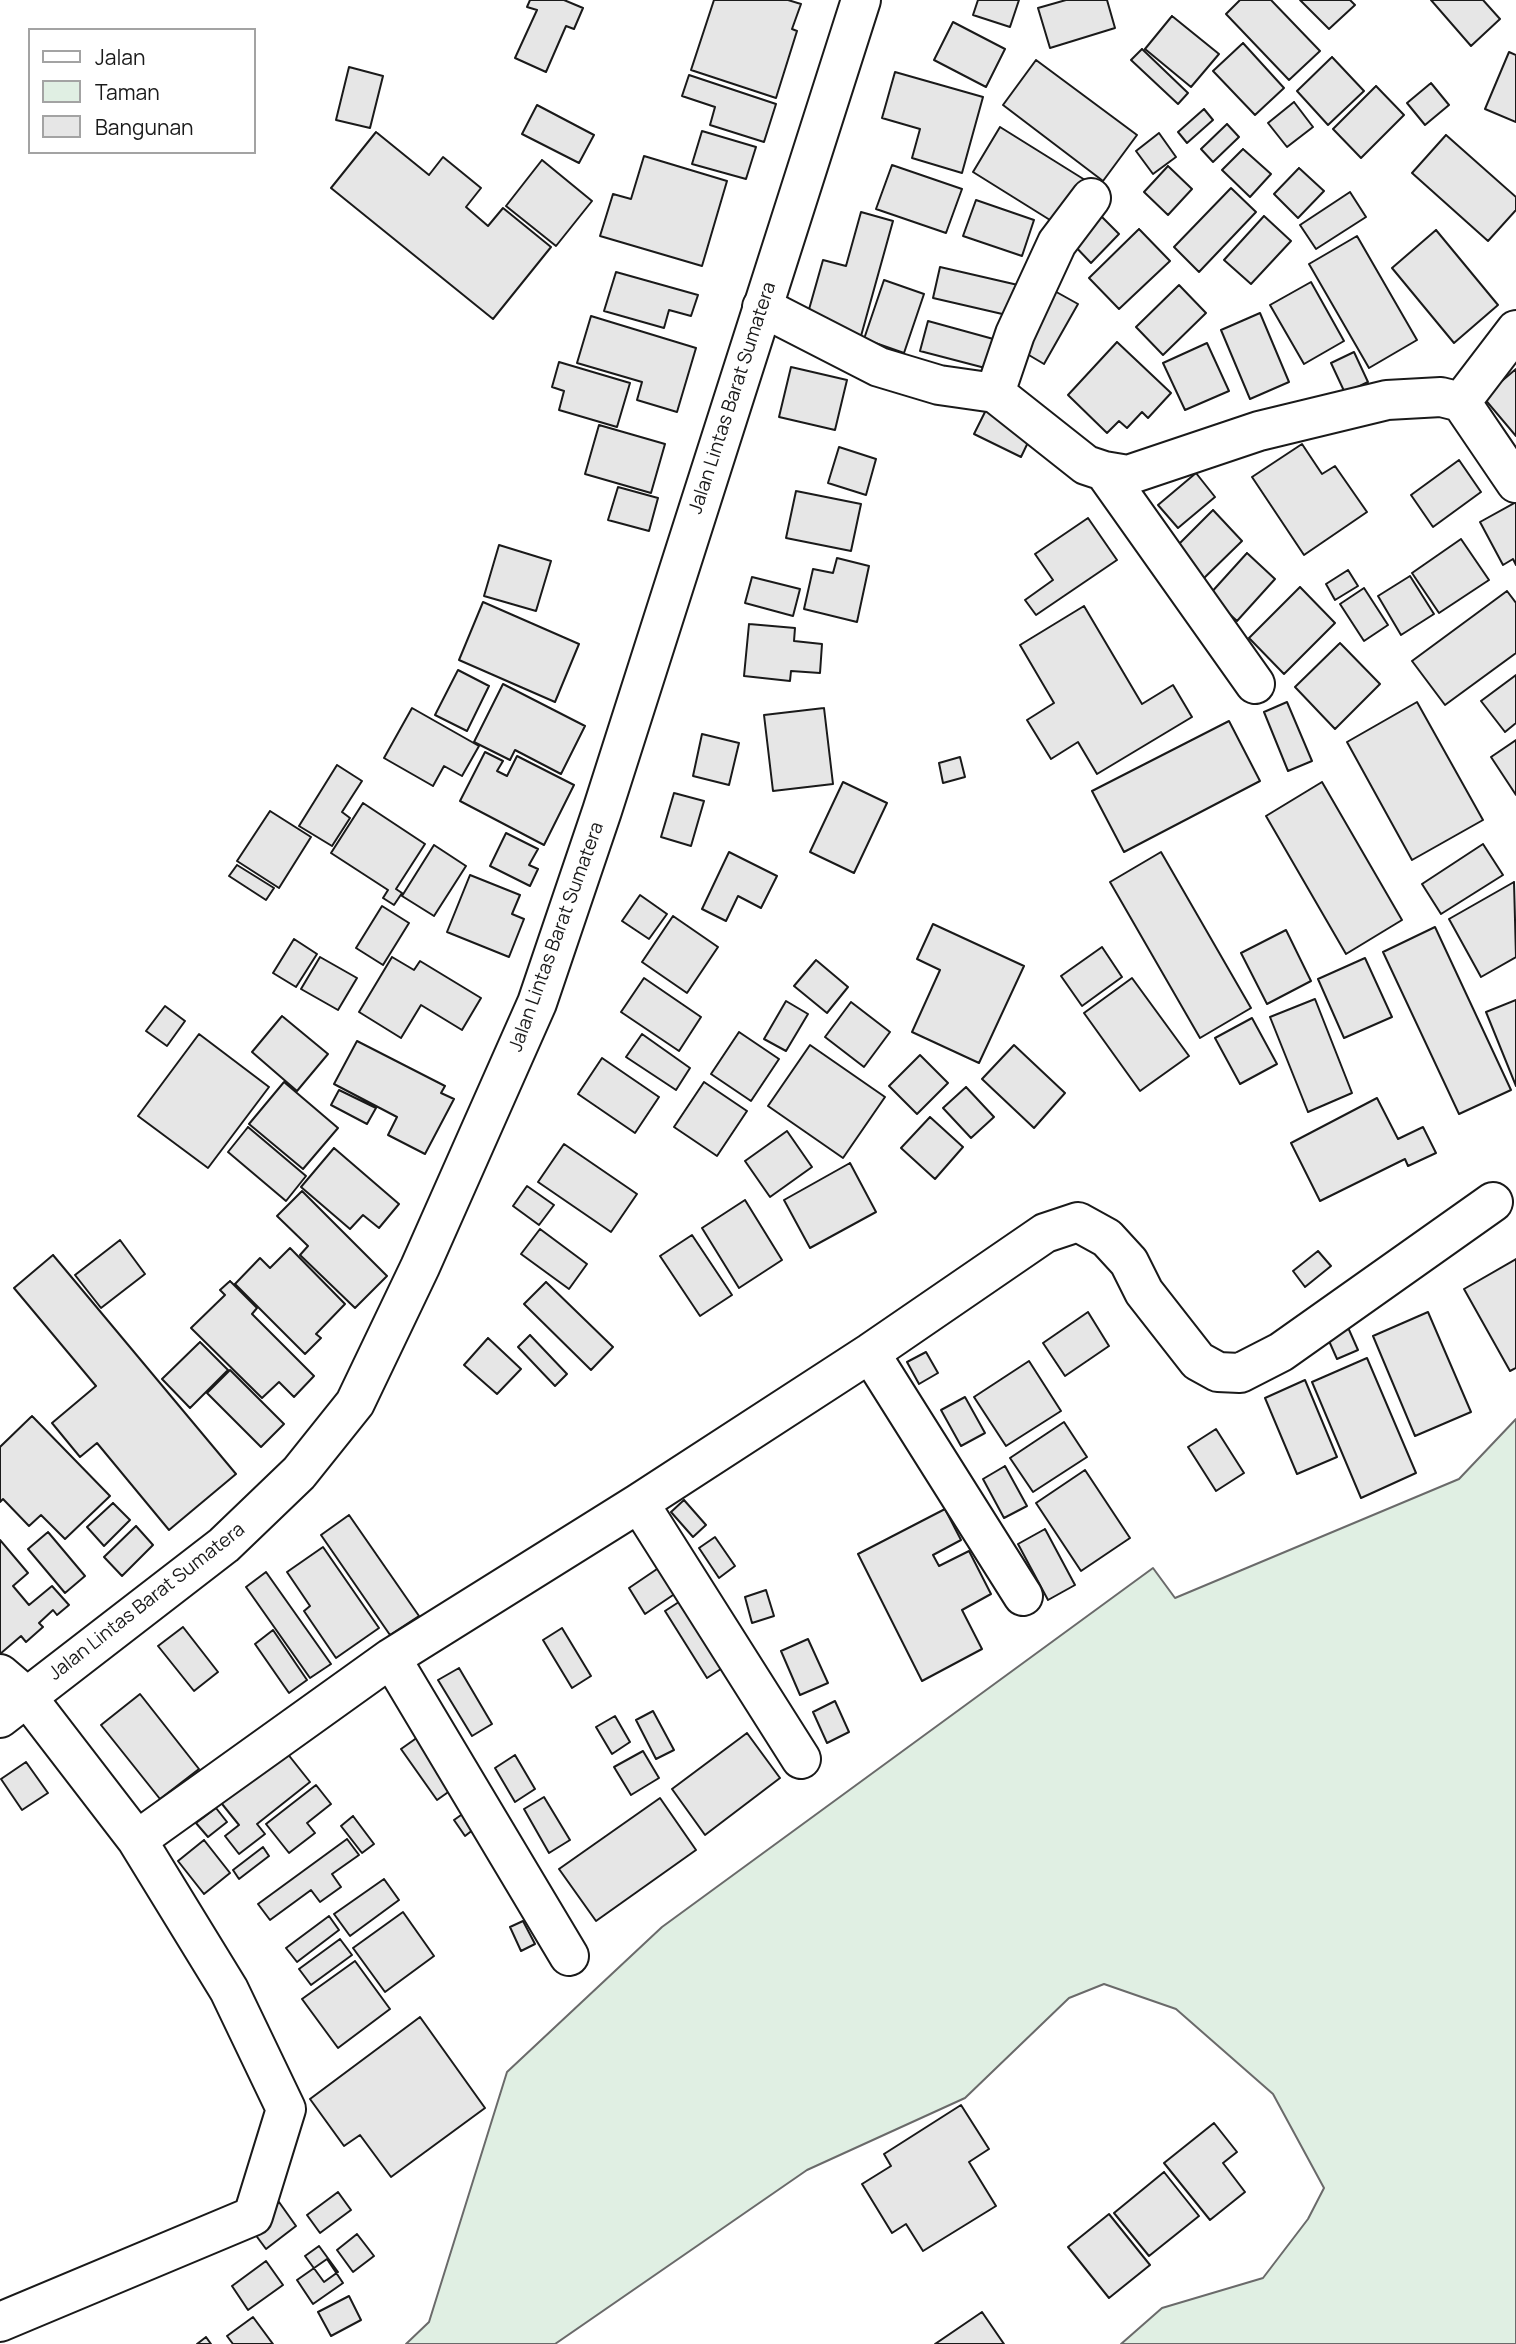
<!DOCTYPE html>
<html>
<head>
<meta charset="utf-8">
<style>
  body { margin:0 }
  #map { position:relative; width:1516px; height:2344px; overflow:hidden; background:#fff; font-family:Manrope,sans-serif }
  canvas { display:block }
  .legend { position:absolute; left:28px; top:28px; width:228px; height:126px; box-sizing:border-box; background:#fff; border:2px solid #a3a3a3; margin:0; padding:9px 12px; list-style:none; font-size:21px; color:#1a1a1a }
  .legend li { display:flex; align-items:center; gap:14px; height:35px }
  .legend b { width:35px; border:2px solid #a3a3a3 }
</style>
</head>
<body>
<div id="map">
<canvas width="1516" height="2344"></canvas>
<ul class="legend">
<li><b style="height:9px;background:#fff"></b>Jalan</li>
<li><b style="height:19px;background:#e0efe3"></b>Taman</li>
<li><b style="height:19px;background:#e6e6e6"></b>Bangunan</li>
</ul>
</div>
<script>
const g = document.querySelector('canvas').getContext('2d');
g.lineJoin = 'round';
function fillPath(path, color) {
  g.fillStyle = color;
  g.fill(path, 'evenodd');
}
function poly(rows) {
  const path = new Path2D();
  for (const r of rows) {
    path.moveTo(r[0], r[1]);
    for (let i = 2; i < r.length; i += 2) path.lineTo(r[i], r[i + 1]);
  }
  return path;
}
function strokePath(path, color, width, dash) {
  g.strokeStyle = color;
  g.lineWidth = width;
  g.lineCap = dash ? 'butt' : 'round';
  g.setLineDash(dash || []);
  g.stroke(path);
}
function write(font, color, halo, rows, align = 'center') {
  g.font = font + ' Manrope,sans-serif';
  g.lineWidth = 5;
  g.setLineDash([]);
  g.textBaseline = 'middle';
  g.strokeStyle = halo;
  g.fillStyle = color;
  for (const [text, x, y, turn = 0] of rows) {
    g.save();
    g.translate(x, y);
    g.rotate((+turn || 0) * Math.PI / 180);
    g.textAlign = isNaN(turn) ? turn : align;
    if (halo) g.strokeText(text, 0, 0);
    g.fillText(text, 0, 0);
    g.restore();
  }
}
const green = poly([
  [1516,1419,1516,2344,1121,2344,1162,2308,1263,2278,1308,2219,1324,2188,1273,2094,1176,2009,1104,1984,1069,1998,965,2098,807,2170,555,2344,406,2344,429,2322,507,2072,662,1927,1153,1568,1175,1598,1459,1479,1516,1419]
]);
fillPath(green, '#e0efe3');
strokePath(green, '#6a6a6a', 2);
const building = poly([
  [530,0,564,0,583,8,574,29,566,26,546,72,515,58,537,10,527,7,530,0],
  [714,0,788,0,801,4,792,29,797,31,776,98,691,70,714,0],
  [978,0,1019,0,1010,27,973,15,978,0],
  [1066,0,1107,0,1115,28,1050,48,1038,8,1066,0],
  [1240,0,1271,0,1320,51,1289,80,1226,14,1240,0],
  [1300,0,1350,0,1355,5,1329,29,1300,0],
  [1431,0,1483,0,1500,19,1471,46,1431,0],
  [1172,16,1219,54,1191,87,1145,49,1172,16],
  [953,22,1005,49,986,87,934,60,953,22],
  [1243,43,1284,88,1255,115,1213,71,1243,43],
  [1142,49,1188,93,1178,104,1131,60,1142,49],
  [1509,52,1516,55,1516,122,1485,109,1509,52],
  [1332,57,1364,91,1328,125,1297,91,1332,57],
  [1036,60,1137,135,1103,181,1003,105,1036,60],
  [349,67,383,76,370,128,336,120,349,67],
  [895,72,983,97,962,173,912,158,920,129,882,118,895,72],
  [689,75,776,104,764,142,710,125,715,107,682,96,689,75],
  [1431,83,1449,105,1425,125,1407,103,1431,83],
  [1376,86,1404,115,1361,158,1333,129,1376,86],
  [1294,102,1313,127,1287,147,1268,123,1294,102],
  [537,105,594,135,579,163,522,134,537,105],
  [1204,109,1213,120,1187,143,1178,132,1204,109],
  [1227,124,1239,137,1213,162,1201,149,1227,124],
  [1000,127,1085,180,1058,225,973,172,1000,127],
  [702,131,756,147,746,179,692,164,702,131],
  [376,132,429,175,443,157,481,188,466,207,488,226,503,208,551,247,493,319,331,188,376,132],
  [1159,133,1176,157,1153,174,1136,151,1159,133],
  [1446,135,1516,197,1516,210,1488,241,1412,173,1446,135],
  [1243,149,1271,174,1250,197,1222,170,1243,149],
  [644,156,727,181,702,266,600,236,613,194,631,199,644,156],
  [542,160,592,201,556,246,506,206,542,160],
  [892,165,962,189,946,233,876,209,892,165],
  [1168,166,1192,189,1168,215,1144,192,1168,166],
  [1299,168,1324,191,1298,218,1274,194,1299,168],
  [1231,188,1256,212,1199,272,1174,247,1231,188],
  [1350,192,1366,217,1316,249,1300,225,1350,192],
  [976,200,1034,220,1022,256,963,236,976,200],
  [861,212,893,221,861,336,806,320,823,260,846,266,861,212],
  [1099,214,1119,234,1091,263,1071,242,1099,214],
  [1264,216,1291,241,1251,284,1224,260,1264,216],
  [1139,229,1170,261,1119,309,1089,278,1139,229],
  [1436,230,1498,305,1454,343,1392,268,1436,230],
  [1357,236,1417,340,1369,368,1309,264,1357,236],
  [940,267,1018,285,1011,316,933,298,940,267],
  [616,272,698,295,691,316,669,310,664,328,604,311,616,272],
  [884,280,924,294,904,353,864,339,884,280],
  [1311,282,1344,341,1304,364,1270,305,1311,282],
  [1179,285,1206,313,1163,355,1136,327,1179,285],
  [1051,289,1078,304,1044,364,1017,348,1051,289],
  [1260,313,1289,382,1250,399,1221,330,1260,313],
  [591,316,696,348,677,412,637,400,642,382,577,363,591,316],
  [928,321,997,340,989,369,920,351,928,321],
  [1117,342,1171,393,1148,418,1142,412,1127,428,1119,421,1107,433,1068,395,1117,342],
  [1207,343,1229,391,1185,410,1163,363,1207,343],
  [1354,352,1368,382,1345,393,1331,363,1354,352],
  [559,362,630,383,617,427,559,410,564,391,552,387,559,362],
  [791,367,847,380,835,430,779,417,791,367],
  [1516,369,1516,436,1483,397,1516,369],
  [986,410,1033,432,1021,457,974,434,986,410],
  [599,425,665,444,651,493,585,474,599,425],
  [1302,444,1322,474,1335,466,1367,512,1304,555,1252,477,1302,444],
  [839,447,876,459,866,495,828,483,839,447],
  [1459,460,1481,492,1433,527,1411,495,1459,460],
  [1196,473,1215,497,1178,528,1158,505,1196,473],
  [618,487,658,498,649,531,608,520,618,487],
  [796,491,861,504,851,551,786,538,796,491],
  [1516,502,1516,565,1513,559,1503,565,1480,522,1516,502],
  [1213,510,1242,541,1201,581,1172,551,1213,510],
  [1088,518,1117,560,1036,615,1025,600,1053,580,1035,554,1088,518],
  [1461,539,1489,580,1439,613,1412,573,1461,539],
  [499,545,551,561,536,611,484,596,499,545],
  [1247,553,1275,579,1237,621,1209,595,1247,553],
  [837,558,869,566,857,622,804,609,813,569,833,573,837,558],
  [1348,570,1358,586,1335,600,1326,584,1348,570],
  [1410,576,1434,614,1401,635,1378,596,1410,576],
  [752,577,800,589,793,616,745,603,752,577],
  [1300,587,1335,623,1284,674,1249,638,1300,587],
  [1364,588,1388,625,1364,641,1340,604,1364,588],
  [1507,591,1516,603,1516,653,1445,705,1412,661,1507,591],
  [483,602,579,644,555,702,459,660,483,602],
  [1084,606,1142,704,1173,685,1192,717,1097,774,1078,742,1051,759,1027,720,1054,703,1020,645,1084,606],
  [749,624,795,628,794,641,822,644,820,673,791,671,790,681,744,676,749,624],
  [1340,643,1380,684,1335,729,1295,687,1340,643],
  [458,670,489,686,467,731,435,715,458,670],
  [1516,675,1516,723,1505,732,1481,701,1516,675],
  [503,684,585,726,561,774,515,750,510,760,474,742,503,684],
  [1287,702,1312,761,1288,771,1264,712,1287,702],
  [1417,702,1483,820,1412,860,1347,742,1417,702],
  [412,708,479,746,462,776,444,766,433,786,384,758,412,708],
  [824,708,833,784,773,791,764,715,824,708],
  [1229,721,1260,781,1124,852,1092,791,1229,721],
  [702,734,739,743,729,785,693,776,702,734],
  [1516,740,1516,795,1491,757,1516,740],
  [485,752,503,761,497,771,507,776,517,756,574,785,544,845,460,801,485,752],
  [960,757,965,777,943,783,939,763,960,757],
  [337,765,362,781,342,812,350,818,332,846,299,826,337,765],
  [843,782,887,803,854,873,810,852,843,782],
  [1322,782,1402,920,1346,954,1266,816,1322,782],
  [674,793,704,801,691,846,661,837,674,793],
  [363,803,425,844,396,889,402,893,394,905,383,898,388,890,331,853,363,803],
  [270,811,311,837,279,888,237,861,270,811],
  [506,833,538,849,529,865,538,869,530,886,490,866,506,833],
  [1483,844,1503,875,1441,914,1422,884,1483,844],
  [434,845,466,866,434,916,402,896,434,845],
  [729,852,777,876,761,908,738,896,726,921,702,909,729,852],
  [1161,852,1251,1008,1200,1038,1110,882,1161,852],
  [237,865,274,888,266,900,229,876,237,865],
  [470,875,520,895,512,914,524,919,509,957,447,932,470,875],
  [1514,882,1516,957,1481,977,1449,919,1514,882],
  [640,895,667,914,649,939,622,921,640,895],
  [382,906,409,923,383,965,356,948,382,906],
  [673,916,718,947,687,993,642,962,673,916],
  [933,924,1024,966,979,1063,912,1032,940,970,917,959,933,924],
  [1435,927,1511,1090,1459,1114,1383,952,1435,927],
  [1286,930,1311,981,1267,1004,1241,953,1286,930],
  [294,939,317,954,296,987,273,973,294,939],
  [1102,947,1122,977,1082,1006,1061,976,1102,947],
  [320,957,357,978,338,1010,301,989,320,957],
  [392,957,414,970,420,961,481,998,462,1030,421,1005,401,1038,359,1012,392,957],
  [1365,958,1392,1017,1344,1038,1318,979,1365,958],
  [816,960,848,987,827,1013,794,986,816,960],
  [644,978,701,1017,679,1051,621,1012,644,978],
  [1132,978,1189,1056,1140,1091,1084,1013,1132,978],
  [1315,999,1352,1093,1308,1112,1270,1017,1315,999],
  [1516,1000,1516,1086,1486,1012,1516,1000],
  [786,1001,808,1014,786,1051,764,1039,786,1001],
  [851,1002,890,1032,864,1067,825,1037,851,1002],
  [165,1006,185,1021,167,1046,146,1031,165,1006],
  [282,1016,328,1054,297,1091,252,1052,282,1016],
  [1252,1018,1277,1064,1240,1084,1215,1038,1252,1018],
  [739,1032,779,1059,751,1101,711,1074,739,1032],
  [199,1034,269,1087,208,1168,138,1116,199,1034],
  [642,1034,690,1068,676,1090,626,1057,642,1034],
  [357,1041,445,1086,441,1093,454,1099,425,1154,388,1135,397,1117,334,1084,357,1041],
  [810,1045,885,1097,843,1158,768,1106,810,1045],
  [1014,1045,1065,1093,1034,1128,982,1079,1014,1045],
  [920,1055,948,1083,917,1114,889,1086,920,1055],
  [602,1058,659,1097,635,1133,578,1094,602,1058],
  [284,1082,338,1128,303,1169,249,1124,284,1082],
  [704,1082,747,1111,717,1156,674,1127,704,1082],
  [966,1087,994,1117,971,1138,943,1108,966,1087],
  [339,1090,376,1108,367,1124,331,1105,339,1090],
  [1377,1098,1398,1139,1423,1127,1436,1153,1408,1166,1405,1159,1320,1201,1291,1143,1377,1098],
  [930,1117,963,1147,935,1179,901,1148,930,1117],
  [248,1127,306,1176,286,1201,228,1152,248,1127],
  [787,1131,812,1167,770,1197,745,1161,787,1131],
  [564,1144,637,1194,611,1232,538,1182,564,1144],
  [334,1148,399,1204,379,1228,363,1215,350,1229,301,1187,334,1148],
  [850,1163,876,1212,810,1248,784,1200,850,1163],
  [527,1186,554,1205,539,1225,513,1206,527,1186],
  [302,1191,387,1276,355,1308,300,1255,308,1246,277,1216,302,1191],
  [745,1200,782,1260,739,1288,702,1228,745,1200],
  [540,1229,587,1264,569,1289,521,1254,540,1229],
  [692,1235,732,1295,700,1316,660,1256,692,1235],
  [120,1240,145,1274,101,1308,75,1275,120,1240],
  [290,1248,345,1304,316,1334,321,1338,305,1354,235,1284,260,1258,270,1268,290,1248],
  [1318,1251,1331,1266,1305,1287,1293,1271,1318,1251],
  [53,1255,236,1474,169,1530,97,1443,80,1457,52,1423,96,1386,14,1288,53,1255],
  [1516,1259,1516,1368,1510,1371,1464,1289,1516,1259],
  [230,1281,257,1308,252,1314,314,1376,294,1397,279,1382,262,1398,191,1328,225,1295,220,1290,230,1281],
  [546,1282,613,1347,591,1370,524,1304,546,1282],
  [1088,1312,1109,1346,1065,1376,1043,1343,1088,1312],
  [1428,1312,1471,1412,1415,1436,1373,1336,1428,1312],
  [1346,1323,1358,1350,1337,1359,1325,1332,1346,1323],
  [530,1335,567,1374,555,1386,518,1347,530,1335],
  [488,1338,521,1369,497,1394,464,1365,488,1338],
  [200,1342,228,1370,190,1408,162,1379,200,1342],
  [926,1352,938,1373,919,1384,907,1362,926,1352],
  [1367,1358,1416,1473,1361,1498,1312,1382,1367,1358],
  [1029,1361,1061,1411,1006,1446,974,1397,1029,1361],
  [230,1370,284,1424,261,1447,207,1393,230,1370],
  [1305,1380,1337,1457,1297,1474,1265,1398,1305,1380],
  [965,1397,985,1433,961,1446,941,1410,965,1397],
  [32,1416,110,1496,65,1539,41,1515,29,1526,3,1499,0,1502,0,1447,32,1416],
  [1064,1422,1087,1457,1033,1492,1010,1458,1064,1422],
  [1216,1429,1244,1473,1216,1491,1188,1447,1216,1429],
  [1005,1466,1027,1506,1004,1518,983,1479,1005,1466],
  [1085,1470,1130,1538,1081,1571,1036,1503,1085,1470],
  [684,1500,706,1525,693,1537,671,1512,684,1500],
  [113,1503,130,1520,104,1546,87,1527,113,1503],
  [945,1509,961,1540,933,1555,939,1566,969,1551,991,1594,962,1610,982,1649,922,1681,858,1554,945,1509],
  [349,1515,419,1616,390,1635,321,1535,349,1515],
  [136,1526,153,1545,122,1576,104,1557,136,1526],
  [1045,1529,1075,1585,1048,1600,1018,1544,1045,1529],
  [48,1532,85,1576,65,1593,28,1549,48,1532],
  [715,1537,735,1566,719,1578,699,1548,715,1537],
  [0,1540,28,1573,13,1586,29,1605,52,1586,69,1605,57,1615,53,1610,39,1623,43,1627,26,1642,21,1636,0,1654,0,1540],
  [323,1547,379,1628,336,1658,304,1611,310,1606,287,1572,323,1547],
  [660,1567,676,1593,645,1614,629,1588,660,1567],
  [266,1572,331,1664,310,1678,246,1587,266,1572],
  [766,1590,774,1616,752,1623,745,1597,766,1590],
  [685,1598,727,1665,707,1678,665,1611,685,1598],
  [183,1627,218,1672,194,1691,158,1646,183,1627],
  [562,1628,591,1676,572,1688,543,1640,562,1628],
  [273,1630,307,1680,289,1693,255,1644,273,1630],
  [808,1639,828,1683,800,1695,781,1651,808,1639],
  [459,1668,492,1724,472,1736,438,1680,459,1668],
  [140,1694,199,1769,160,1799,101,1725,140,1694],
  [835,1701,849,1732,827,1743,813,1712,835,1701],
  [653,1711,674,1750,656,1759,636,1720,653,1711],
  [615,1716,630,1742,612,1754,596,1727,615,1716],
  [747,1733,780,1778,705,1835,672,1789,747,1733],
  [418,1737,454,1788,437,1800,401,1749,418,1737],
  [279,1743,310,1782,257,1824,265,1834,239,1854,225,1836,239,1825,214,1794,279,1743],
  [643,1751,659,1778,631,1795,614,1767,643,1751],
  [515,1755,535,1789,515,1802,495,1768,515,1755],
  [26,1762,48,1793,22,1810,1,1779,26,1762],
  [316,1785,331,1804,307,1823,315,1833,289,1853,266,1824,316,1785],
  [544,1797,570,1840,549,1853,524,1809,544,1797],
  [660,1798,696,1850,596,1921,559,1869,660,1798],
  [216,1808,227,1822,208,1837,196,1823,216,1808],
  [471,1808,482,1823,465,1836,454,1820,471,1808],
  [353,1816,374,1844,362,1853,341,1826,353,1816],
  [347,1839,359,1855,332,1874,341,1887,320,1902,311,1890,270,1920,258,1904,347,1839],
  [204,1840,230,1873,204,1894,178,1861,204,1840],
  [263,1847,269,1856,239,1879,233,1870,263,1847],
  [384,1879,399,1900,350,1936,334,1914,384,1879],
  [403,1912,434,1956,385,1992,353,1948,403,1912],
  [329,1916,339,1930,297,1962,286,1948,329,1916],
  [523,1921,535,1944,521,1951,510,1927,523,1921],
  [340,1939,352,1955,311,1985,299,1969,340,1939],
  [355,1961,390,2009,338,2048,302,1999,355,1961],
  [420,2017,485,2108,391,2177,360,2135,344,2146,310,2099,420,2017],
  [961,2105,989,2149,969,2162,996,2206,923,2251,906,2224,892,2233,862,2184,891,2166,884,2154,961,2105],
  [1214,2123,1237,2152,1223,2163,1245,2192,1210,2220,1164,2163,1214,2123],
  [1164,2172,1199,2216,1149,2256,1114,2213,1164,2172],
  [338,2192,351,2210,320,2233,307,2215,338,2192],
  [279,2202,296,2226,266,2249,249,2226,279,2202],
  [1109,2214,1150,2265,1109,2298,1068,2247,1109,2214],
  [357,2234,374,2256,353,2272,337,2250,357,2234],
  [319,2246,338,2272,324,2282,305,2256,319,2246],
  [327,2259,343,2283,313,2304,297,2280,327,2259],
  [266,2261,283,2285,248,2310,232,2286,266,2261],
  [349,2296,361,2320,331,2336,318,2312,349,2296],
  [982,2312,1004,2344,935,2344,982,2312],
  [253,2317,273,2344,233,2344,227,2336,253,2317],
  [206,2337,211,2344,197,2344,206,2337]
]);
fillPath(building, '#e6e6e6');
strokePath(building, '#1a1a1a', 2);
const minor = poly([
  [762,307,879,367,939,385,995,393,1086,465,1104,471,1128,475,1259,431,1387,400,1441,397,1461,402,1516,483],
  [995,393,1015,334,1057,243,1091,198],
  [1461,402,1516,330],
  [1104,471,1255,684],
  [870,1353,1023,1596],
  [639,1503,801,1759],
  [391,1658,569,1956],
  [0,1674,27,1697,137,1840,229,1990,286,2109,253,2216,0,2322],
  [137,1840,391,1658,639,1503,870,1353,1045,1233,1078,1222,1107,1238,1129,1262,1144,1292,1198,1361,1218,1372,1240,1373,1281,1352,1493,1202]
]);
const highway = poly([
  [0,1718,224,1545,299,1473,355,1403,420,1267,537,1003,602,811,861,0]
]);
strokePath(minor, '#1a1a1a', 42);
strokePath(highway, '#1a1a1a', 42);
strokePath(minor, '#fff', 38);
strokePath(highway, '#fff', 38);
write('19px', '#1a1a1a', '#fff', [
  ["Jalan Lintas Barat Sumatera",733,398,-72],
  ["Jalan Lintas Barat Sumatera",557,937,-70],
  ["Jalan Lintas Barat Sumatera",147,1602,-38]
]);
</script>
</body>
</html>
